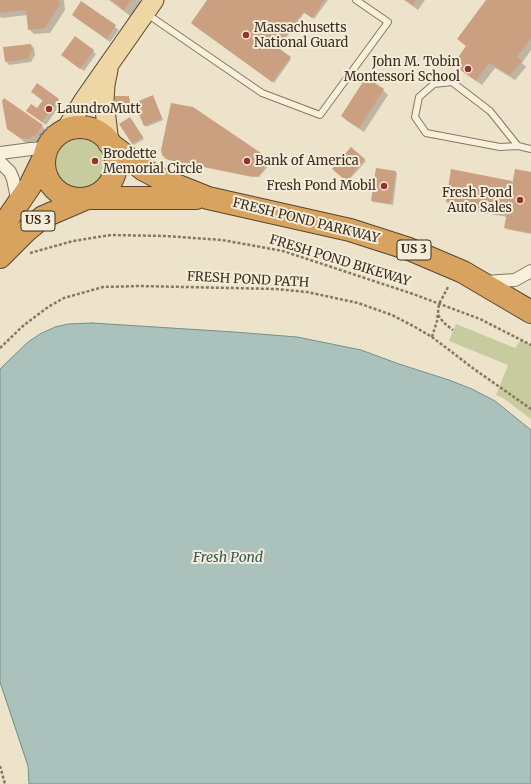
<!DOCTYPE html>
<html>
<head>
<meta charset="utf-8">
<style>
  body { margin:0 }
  canvas { display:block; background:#ede3ca }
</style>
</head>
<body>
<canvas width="531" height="784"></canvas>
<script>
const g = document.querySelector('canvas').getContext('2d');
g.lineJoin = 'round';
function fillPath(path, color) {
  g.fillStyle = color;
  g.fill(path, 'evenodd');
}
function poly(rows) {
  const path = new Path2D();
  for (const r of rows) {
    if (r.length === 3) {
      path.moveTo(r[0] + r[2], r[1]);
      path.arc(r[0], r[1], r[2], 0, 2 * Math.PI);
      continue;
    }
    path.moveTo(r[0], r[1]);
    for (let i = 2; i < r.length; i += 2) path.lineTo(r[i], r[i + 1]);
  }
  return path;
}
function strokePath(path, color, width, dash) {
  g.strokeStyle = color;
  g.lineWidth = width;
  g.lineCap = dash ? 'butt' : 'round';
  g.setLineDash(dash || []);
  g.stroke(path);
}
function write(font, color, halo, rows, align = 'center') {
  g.font = font + ' Merriweather,serif';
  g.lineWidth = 4;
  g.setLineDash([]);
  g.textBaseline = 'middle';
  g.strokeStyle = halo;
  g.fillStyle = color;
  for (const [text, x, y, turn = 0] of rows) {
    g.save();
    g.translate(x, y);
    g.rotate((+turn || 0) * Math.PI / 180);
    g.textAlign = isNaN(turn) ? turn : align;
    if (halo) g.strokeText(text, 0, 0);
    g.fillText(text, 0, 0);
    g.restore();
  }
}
fillPath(poly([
  [80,166,27],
  [456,324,515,348,521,340,531,345,531,419,503,398,496,395,508,365,449,341]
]), '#c6cc9e');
const water = poly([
  [92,323,234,332,297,337,361,350,399,364,449,380,472,389,495,401,531,430,531,784,29,784,28,766,0,682,0,369,28,342,40,334,55,327,68,324,92,323]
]);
fillPath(water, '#aac2bb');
strokePath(water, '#719189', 1);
fillPath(poly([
  [0,0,64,0,65,10,50,33,34,34,29,29,28,15,1,18,0,16],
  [109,0,139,0,144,5,134,19],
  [209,0,328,0,314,19,305,12,278,49,291,59,274,83,193,25],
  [404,0,425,0,418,10],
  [487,0,531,0,531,50,522,63,526,67,515,80,495,68,482,85,454,65,466,46,458,39],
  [81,2,119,30,110,42,76,18],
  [31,45,34,48,35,55,31,62,9,65,6,61],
  [93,51,96,54,84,71,66,58],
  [383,90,388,95,364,132,347,121,342,116],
  [35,95,58,100,61,103,46,125,31,114,37,110,43,101],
  [153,96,163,120,146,127,145,125],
  [128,97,130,99,130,112,117,112,116,110],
  [130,118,144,139,134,145,120,124],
  [42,126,47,131,42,139,34,144,26,143,8,129],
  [351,149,366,161,348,181,334,169],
  [163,154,260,154,265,160,267,167,265,170,259,177,252,177,168,160],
  [377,169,396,172,397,174,393,205,373,202,372,201],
  [531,173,531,234,506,229,505,228,507,217,452,207,447,202,511,181,513,183]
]), '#0003');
fillPath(poly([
  [0,0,59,0,60,4,45,28,28,30,26,10,0,13],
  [111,0,131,0,124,10],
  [207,0,325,0,312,18,303,12,277,47,291,57,272,82,191,23],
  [405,0,417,0,413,5],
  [486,0,531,0,531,38,517,57,522,61,510,75,489,63,476,81,453,65,466,46,457,39],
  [81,1,116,25,107,39,72,15],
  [75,36,94,50,80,69,61,55],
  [31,44,32,51,28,59,5,62,3,47],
  [366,77,384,89,359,128,341,116],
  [37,83,59,99,42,122,26,111,31,104,37,108,43,100,31,92],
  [153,95,162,118,144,126,134,103],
  [115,96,129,96,129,111,115,111],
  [4,98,43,125,37,134,29,139,20,138,7,129,2,101],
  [171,103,193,107,261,153,264,158,266,165,262,172,258,176,249,176,166,159,162,155,161,150],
  [130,117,143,137,132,144,119,124],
  [351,147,365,159,346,181,332,169],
  [376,168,396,171,391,204,371,201],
  [451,169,512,181,506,213,446,202],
  [515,169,531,172,531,233,504,228]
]), '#caa081');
const lane = poly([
  [147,14,262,93,320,115,388,22,356,0],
  [518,146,490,111,452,82,434,84,419,97,415,117,426,133,500,147,518,146,531,149]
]);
const street = poly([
  [0,153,31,149,48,148],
  [0,162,10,172,13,179,18,203],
  [485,282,515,280,531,271]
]);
const primary = poly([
  [108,70,105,85,104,101,109,143],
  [65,131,84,100,154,0]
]);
const highway = poly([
  [80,163,36],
  [109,143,144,170,163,180,208,198,350,230,409,249,463,272,531,312],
  [90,198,196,198],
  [0,230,30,186,45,155],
  [0,257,26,231,43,217,85,199]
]);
strokePath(lane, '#8a765f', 8);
strokePath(street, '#8a765f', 14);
strokePath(primary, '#584432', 21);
strokePath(highway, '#584432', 24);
strokePath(poly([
  [40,136,49,127],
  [30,253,73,241,111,235,166,236,222,240,283,251,413,294,480,319,531,345],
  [438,315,444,323,453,330],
  [432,337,437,321,439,304,448,287],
  [0,348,24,325,48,307,64,298,103,287,140,286,276,289,307,292,358,303,392,315,415,327,432,337,474,369,531,409],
  [0,766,5,784]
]), '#8a765f', 2.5, [3, 2]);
strokePath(lane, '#f8f0dd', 6);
strokePath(street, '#f8f0dd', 12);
strokePath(primary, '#eed7a4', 19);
strokePath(highway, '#d8a35f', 22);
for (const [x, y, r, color] of [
  [246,35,4,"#973131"],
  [468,69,4,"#973131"],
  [49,109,4,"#973131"],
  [95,161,4,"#973131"],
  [247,161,4,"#973131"],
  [384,186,4,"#973131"],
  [520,200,4,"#973131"]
]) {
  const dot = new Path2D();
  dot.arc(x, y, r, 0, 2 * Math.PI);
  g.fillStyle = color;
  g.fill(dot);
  strokePath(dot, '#f5edd9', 1.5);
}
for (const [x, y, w] of [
  [38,221,34],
  [414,250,34]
]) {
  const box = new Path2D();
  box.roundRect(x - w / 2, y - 10, w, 20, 3);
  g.fillStyle = '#f5edd9';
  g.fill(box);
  strokePath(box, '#3b2e21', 1);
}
write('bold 12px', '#3b2e21', null, [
  ["US 3",38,221],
  ["US 3",414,250]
]);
write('13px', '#3b2e21', '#f5edd9', [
  ["Massachusetts",254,28],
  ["National Guard",254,43],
  ["John M. Tobin",460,62,"right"],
  ["Montessori School",460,77,"right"],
  ["LaundroMutt",57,109],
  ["Brodette",103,154],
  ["Memorial Circle",103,169],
  ["Bank of America",255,161],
  ["Fresh Pond Mobil",376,186,"right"],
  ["Fresh Pond",512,193,"right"],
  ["Auto Sales",512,208,"right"]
], 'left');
write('13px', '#3b2e21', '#f5edd9', [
  ["FRESH POND PARKWAY",306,221,14],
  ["FRESH POND BIKEWAY",340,261,17],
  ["FRESH POND PATH",248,280,3]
]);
write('italic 14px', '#315a57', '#f5edd9', [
  ["Fresh Pond",228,558]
]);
</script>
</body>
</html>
